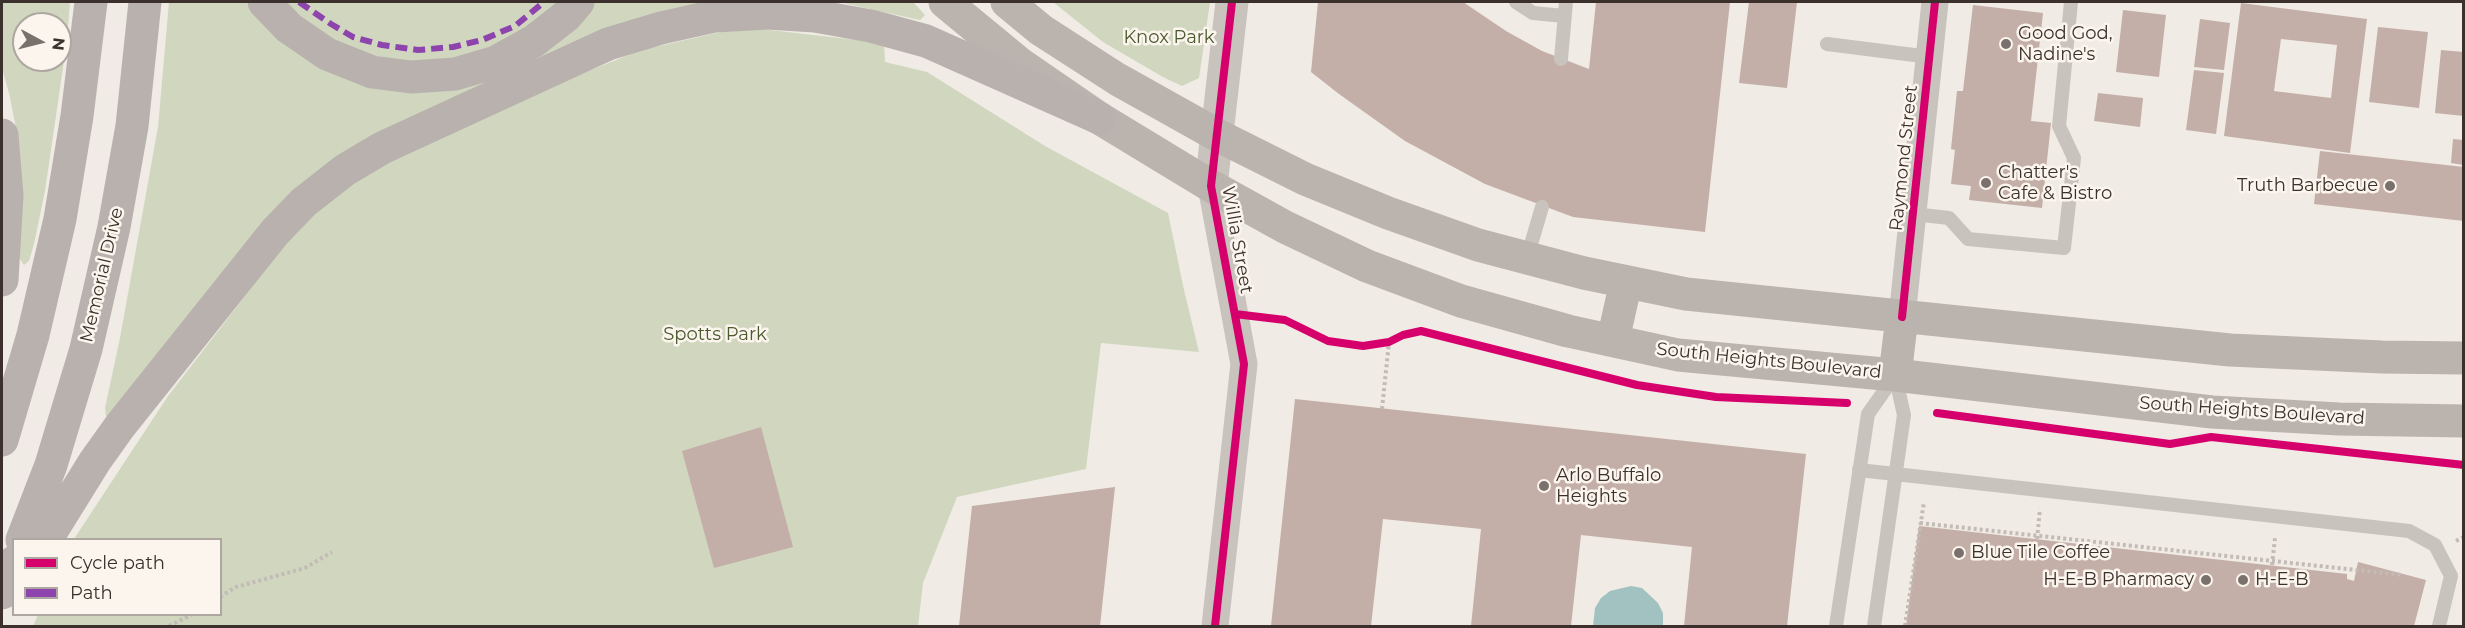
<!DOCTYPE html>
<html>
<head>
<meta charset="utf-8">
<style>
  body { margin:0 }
  #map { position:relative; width:2465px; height:628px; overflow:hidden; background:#f0ebe5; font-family:Montserrat,sans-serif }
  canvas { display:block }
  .frame { position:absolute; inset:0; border:3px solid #3b302b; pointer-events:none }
  .legend { position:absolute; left:12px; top:538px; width:210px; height:78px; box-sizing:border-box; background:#fbf5ee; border:2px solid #aea6a0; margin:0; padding:8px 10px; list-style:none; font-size:18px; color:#3b302b }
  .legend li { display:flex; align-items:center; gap:12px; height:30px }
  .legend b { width:30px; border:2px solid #aea6a0 }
  .north { position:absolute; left:12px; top:12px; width:60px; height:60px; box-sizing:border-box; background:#fbf5ee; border:2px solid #aea6a0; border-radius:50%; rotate:97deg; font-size:16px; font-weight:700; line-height:24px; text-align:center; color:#3b302b }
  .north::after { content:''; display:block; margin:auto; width:21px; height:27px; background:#7a716c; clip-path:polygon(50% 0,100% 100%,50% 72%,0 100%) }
</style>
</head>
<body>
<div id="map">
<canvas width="2465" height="628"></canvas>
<div class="frame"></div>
<ul class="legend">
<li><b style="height:8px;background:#d6006c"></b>Cycle path</li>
<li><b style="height:8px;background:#8e44ad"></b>Path</li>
</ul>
<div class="north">N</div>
</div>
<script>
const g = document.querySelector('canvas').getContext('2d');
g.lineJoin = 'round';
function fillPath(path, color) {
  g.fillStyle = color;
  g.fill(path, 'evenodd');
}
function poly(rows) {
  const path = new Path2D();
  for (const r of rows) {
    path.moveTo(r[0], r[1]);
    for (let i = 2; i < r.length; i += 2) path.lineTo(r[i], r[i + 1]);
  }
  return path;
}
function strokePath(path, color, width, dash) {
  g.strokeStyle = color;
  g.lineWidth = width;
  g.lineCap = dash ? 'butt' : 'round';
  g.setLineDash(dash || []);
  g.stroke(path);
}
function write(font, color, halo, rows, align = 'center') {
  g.font = font + ' Montserrat,sans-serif';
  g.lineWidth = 5;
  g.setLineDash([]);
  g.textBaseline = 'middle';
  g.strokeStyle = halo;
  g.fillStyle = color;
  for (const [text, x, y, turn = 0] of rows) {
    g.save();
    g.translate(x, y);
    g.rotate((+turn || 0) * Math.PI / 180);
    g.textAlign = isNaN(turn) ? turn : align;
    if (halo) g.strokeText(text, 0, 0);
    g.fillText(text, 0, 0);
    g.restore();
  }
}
fillPath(poly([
  [2,2,70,2,67,40,45,191,34,244,29,261,24,265,20,259,20,171,16,128,9,93,2,68],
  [24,24,60,24,60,60,24,60],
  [169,2,246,2,266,26,387,85,585,15,595,2,712,2,369,141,113,419,106,416,105,408,120,338,158,127],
  [280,2,564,2,511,40,464,57,413,62,387,59,365,53,324,36],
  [839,2,913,2,925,15,920,20,915,19],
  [1053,2,1210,2,1199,78,1182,86,1163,77,1103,42],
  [743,27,884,43,885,62,927,72,1045,146,1168,213,1184,290,1199,352,1101,343,1086,469,957,497,923,583,918,626,33,626,38,615,220,614,220,540,74,539,168,396,309,213,402,152,526,96,641,50]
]), '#d1d6bf');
fillPath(poly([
  [1631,586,1642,588,1658,603,1663,613,1663,626,1593,626,1595,608,1601,598,1610,591]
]), '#a1c2c1');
fillPath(poly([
  [1318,2,1463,2,1506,31,1542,51,1589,69,1596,2,1730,2,1705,232,1573,217,1485,184,1405,141,1339,94,1311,72],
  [1749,2,1797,2,1787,88,1739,83],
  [2241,3,2367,19,2350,153,2224,136],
  [2281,39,2337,45,2331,98,2274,91],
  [1973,5,2043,13,2031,121,2051,123,2042,208,1969,200,1971,186,1951,184,1955,150,1951,149,1957,91,1963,91],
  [2123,10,2166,15,2159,77,2116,72],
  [2200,19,2230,23,2224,70,2194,67],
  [2378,27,2428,32,2419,108,2369,102],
  [2441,50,2464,52,2464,116,2435,113],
  [2194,70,2224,73,2216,134,2186,130],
  [2098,93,2143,98,2140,127,2094,121],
  [2453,139,2464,140,2464,165,2451,163],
  [2320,151,2464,167,2464,221,2314,204],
  [1295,399,1806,454,1787,626,1684,626,1692,547,1581,535,1571,626,1471,626,1481,529,1383,519,1371,626,1271,626],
  [761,427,793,547,714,568,682,451],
  [1115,487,1100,626,959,626,972,506],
  [1919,526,2347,574,2347,579,2354,581,2358,562,2426,580,2414,626,1906,626]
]), '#c3afa7');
strokePath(poly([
  [1382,409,1389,342],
  [1920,523,2403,575],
  [2037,539,2040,509],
  [2456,541,2464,537],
  [2272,565,2275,538],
  [220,597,236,587,305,568,332,552],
  [169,626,193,614],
  [1905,626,1924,502]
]), '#c2bbb6', 4, [3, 3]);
strokePath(poly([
  [1516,2,1533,13,1564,16],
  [1827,44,1930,57],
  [1561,59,1566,2],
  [1913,214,1949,218,1968,239,2064,248,2074,158,2059,126,2071,2],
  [1527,258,1542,207],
  [1859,470,2409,531,2435,545,2451,576,2439,626],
  [1836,626,1868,414,1894,377],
  [1874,626,1904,415,1895,375]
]), '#c9c3be', 14);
strokePath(poly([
  [1211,186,1244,364,1215,626],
  [1902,317,1935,2]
]), '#c9c3be', 27);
strokePath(poly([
  [1211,186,1232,2]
]), '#c9c3be', 33);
strokePath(poly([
  [945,2,1019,63,1099,118,1211,186,1285,227,1367,266,1461,301,1568,331,1678,355,1895,375,2212,412,2339,419,2464,421],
  [1007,2,1041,30,1117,79,1217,135,1305,179,1388,213,1478,245,1584,273,1686,294,2230,350,2382,357,2464,358],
  [1613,340,1626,282],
  [1895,375,1902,317]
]), '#bab3ae', 33);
strokePath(poly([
  [264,2,289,28,327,54,372,72,411,77,455,74,496,62,534,41,566,16,578,2],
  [2,135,7,195,2,280],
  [2,440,33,335,60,219,77,116,91,2],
  [22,540,51,465,86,349,114,227,132,126,145,2],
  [46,540,95,461,120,426,275,232,304,202,345,170,382,148,608,44,661,28,715,16,767,13,815,16,871,26,926,41,1099,118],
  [2,593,14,562]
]), '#b8b1ad', 33);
strokePath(poly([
  [299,2,331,24,353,37,382,45,418,50,453,47,482,40,515,26,544,2]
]), '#8e44ad', 6, [12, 6]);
strokePath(poly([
  [1235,314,1285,320,1328,341,1363,346,1389,342,1403,335,1421,331,1637,385,1716,397,1847,403],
  [1902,317,1935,2],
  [1937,413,2170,444,2211,437,2464,465],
  [1215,626,1244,364,1211,186,1232,2]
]), '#d6006c', 8);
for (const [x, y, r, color] of [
  [2006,44,6,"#7a716c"],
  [1986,183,6,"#7a716c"],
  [2390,186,6,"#7a716c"],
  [1544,486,6,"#7a716c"],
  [1959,553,6,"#7a716c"],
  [2206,580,6,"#7a716c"],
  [2243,580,6,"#7a716c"]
]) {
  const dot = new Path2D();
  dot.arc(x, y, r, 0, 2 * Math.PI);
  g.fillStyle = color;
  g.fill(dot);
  strokePath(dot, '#fbf5ee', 2);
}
write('18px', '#3b302b', '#fbf5ee', [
  ["Good God,",2018,34],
  ["Nadine's",2018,55],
  ["Chatter's",1998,173],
  ["Cafe & Bistro",1998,194],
  ["Truth Barbecue",2378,186,"right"],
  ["Arlo Buffalo",1556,476],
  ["Heights",1556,497],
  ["Blue Tile Coffee",1971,553],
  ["H-E-B Pharmacy",2194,580,"right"],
  ["H-E-B",2255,580]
], 'left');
write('18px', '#4a5a2e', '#fbf5ee', [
  ["Knox Park",1169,38],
  ["Spotts Park",715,335]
]);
write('18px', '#3b302b', '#fbf5ee', [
  ["Raymond Street",1904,158,-84],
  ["Willia Street",1237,240,80],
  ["Memorial Drive",102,275,-77],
  ["South Heights Boulevard",1769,361,6],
  ["South Heights Boulevard",2252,411,4]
]);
</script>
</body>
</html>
